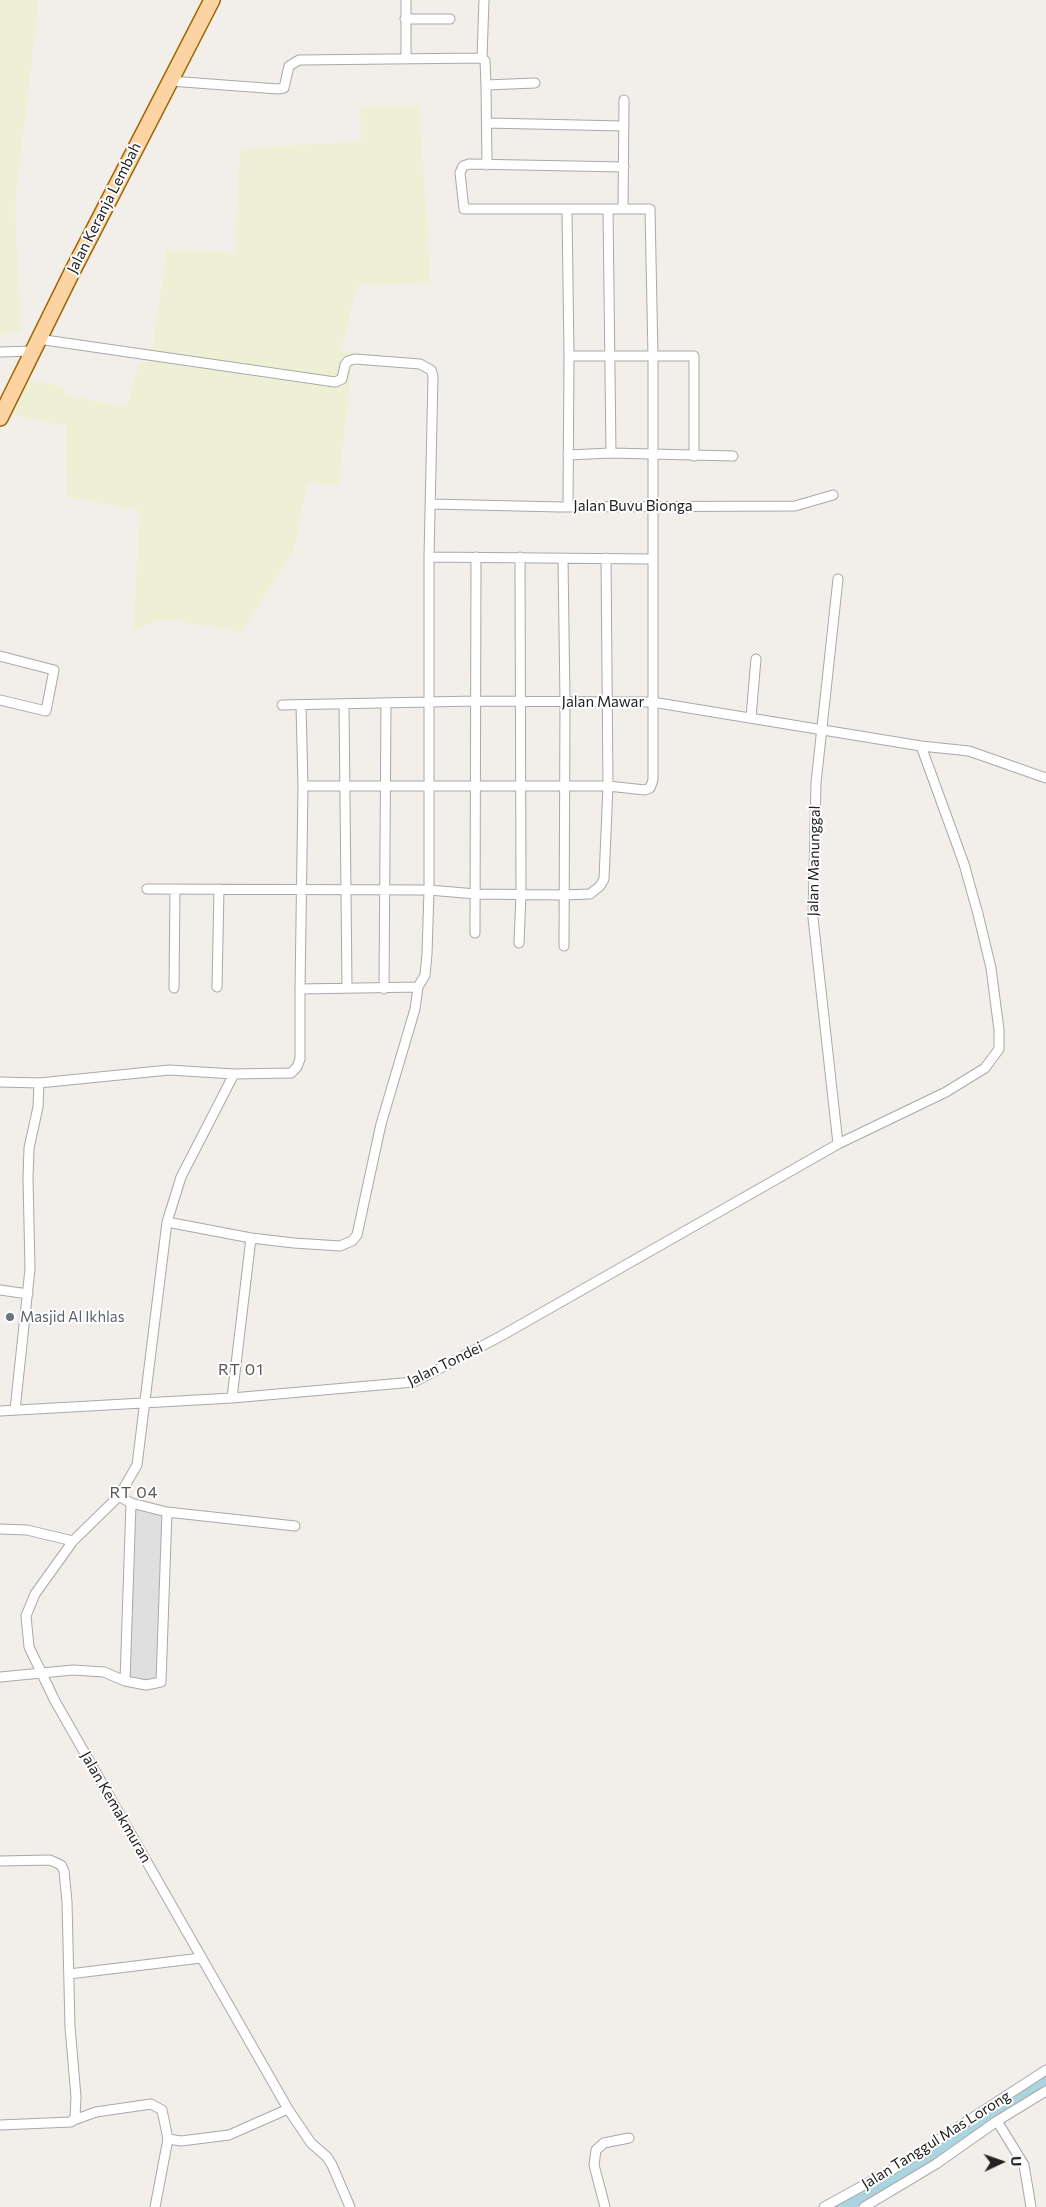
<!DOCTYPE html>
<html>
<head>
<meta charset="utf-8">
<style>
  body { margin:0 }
  #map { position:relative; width:1046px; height:2207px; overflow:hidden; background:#f2eee9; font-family:Commissioner,sans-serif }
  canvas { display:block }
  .north { position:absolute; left:976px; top:2137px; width:50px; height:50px; -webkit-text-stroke:4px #fff; paint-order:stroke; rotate:87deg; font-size:14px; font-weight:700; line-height:20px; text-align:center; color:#222 }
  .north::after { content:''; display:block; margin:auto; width:18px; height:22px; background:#222; clip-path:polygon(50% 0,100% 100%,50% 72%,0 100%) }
</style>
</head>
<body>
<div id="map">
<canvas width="1046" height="2207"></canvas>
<div class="north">U</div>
</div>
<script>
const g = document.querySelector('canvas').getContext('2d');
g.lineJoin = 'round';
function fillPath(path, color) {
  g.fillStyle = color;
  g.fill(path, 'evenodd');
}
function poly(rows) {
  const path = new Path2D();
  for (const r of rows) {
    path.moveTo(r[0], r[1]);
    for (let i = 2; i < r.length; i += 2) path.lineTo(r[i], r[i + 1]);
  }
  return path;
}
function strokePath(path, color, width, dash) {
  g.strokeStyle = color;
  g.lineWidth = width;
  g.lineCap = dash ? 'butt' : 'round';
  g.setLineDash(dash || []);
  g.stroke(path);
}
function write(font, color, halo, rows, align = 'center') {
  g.font = font + ' Commissioner,sans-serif';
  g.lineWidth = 4;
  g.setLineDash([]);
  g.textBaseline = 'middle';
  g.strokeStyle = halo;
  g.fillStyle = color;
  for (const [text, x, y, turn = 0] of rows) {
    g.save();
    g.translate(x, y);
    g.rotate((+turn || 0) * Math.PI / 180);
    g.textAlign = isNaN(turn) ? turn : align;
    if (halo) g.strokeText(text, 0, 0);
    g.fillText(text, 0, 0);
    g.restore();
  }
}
fillPath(poly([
  [135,1510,163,1516,158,1679,141,1681,128,1679]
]), '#e0dfdf');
fillPath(poly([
  [0,0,39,0,15,205,21,331,0,335],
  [419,106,431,283,358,285,340,353,353,351,339,485,308,482,294,550,242,632,166,619,133,630,140,511,67,497,66,426,12,415,29,380,63,386,66,395,126,407,140,362,150,362,167,249,235,253,240,149,361,141,360,107]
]), '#eef0d5');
strokePath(poly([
  [842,2207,934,2153,1046,2081]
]), '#aad4df', 15);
const street = poly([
  [406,0,406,57],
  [484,0,482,58,485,61,486,85,487,165],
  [405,19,450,19],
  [170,81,278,89,284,88,289,66,299,60,482,58],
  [486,85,535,83],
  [487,123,623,126],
  [608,209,611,453],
  [623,209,624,100],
  [567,210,569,356,568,507],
  [38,339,335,382,342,379,345,365,348,361,355,359,420,364,431,370,433,376,429,557,429,890,427,954,425,975,418,987,415,1009,381,1124,357,1235,352,1241,340,1246,294,1243,251,1238,167,1222,137,1465,119,1496,73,1541,35,1594,26,1616,29,1647,55,1701,288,2109,311,2143,327,2157,332,2165,350,2207],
  [0,352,33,351],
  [569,356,694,356,694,456],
  [568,455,611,453,733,456],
  [431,504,560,507,795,506,833,495],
  [429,557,651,559],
  [563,558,565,702,564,946],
  [838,579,816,783,813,918,838,1144],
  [0,656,54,670,46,711,0,700],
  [344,704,347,988],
  [282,705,476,701,652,702,921,746,969,751,1046,778],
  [301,705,303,786],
  [751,717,756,659],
  [147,889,429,890,476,894,564,895,590,894,600,886,604,879,608,786,645,790,650,788,653,780,653,356,650,209,464,209,460,173,463,166,469,164,624,167],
  [475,933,476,557],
  [519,943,521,894,520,557],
  [217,987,219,889],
  [418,987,300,989,303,786,608,786,606,558],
  [174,988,175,889],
  [384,989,386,703],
  [0,1082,39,1083,169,1070,234,1074,291,1073,297,1067,300,1059,300,989],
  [167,1222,181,1177,234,1074],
  [0,1290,28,1294],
  [232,1398,251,1238],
  [15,1410,30,1269,28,1178,29,1148,38,1107,39,1083],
  [0,1411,232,1398,414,1382,501,1336,838,1144,946,1092,985,1068,999,1049,999,1030,991,968,978,914,964,864,921,746],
  [119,1496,131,1503,167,1512,295,1526],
  [0,1529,27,1530,73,1541],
  [0,1677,73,1670,104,1672,125,1681,131,1503],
  [125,1681,146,1685,161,1682,167,1512],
  [0,1861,50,1860,61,1865,64,1871,67,1902,70,2027,76,2097,75,2117,71,2122,0,2125],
  [69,1974,201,1958],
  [74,2120,96,2112,151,2104,162,2110,168,2139,181,2141,229,2135,288,2109],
  [997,2121,1024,2165,1031,2207],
  [155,2207,168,2139],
  [605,2207,594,2165,596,2150,604,2143,629,2138],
  [824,2207,895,2168,1046,2070],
  [864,2207,936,2164,997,2121,1046,2091]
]);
const primary = poly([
  [0,418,72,272,212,0]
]);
strokePath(street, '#a9a9a9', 11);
strokePath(primary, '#9f6600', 18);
strokePath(street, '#fff', 9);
strokePath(primary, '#fcd3a3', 15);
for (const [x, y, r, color] of [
  [10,1317,5,"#6b7280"]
]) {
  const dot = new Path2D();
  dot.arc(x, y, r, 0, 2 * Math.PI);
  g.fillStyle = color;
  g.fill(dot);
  strokePath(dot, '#fff', 2);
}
write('15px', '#222', '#fff', [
  ["Jalan Keranja Lembah",104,208,-63],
  ["Jalan Buvu Bionga",633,506],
  ["Jalan Mawar",603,702],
  ["Jalan Manunggal",814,861,-89],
  ["Jalan Tondei",445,1364,-26],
  ["Jalan Kemakmuran",116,1807,60],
  ["Jalan Tanggul Mas Lorong",936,2140,-32]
]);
write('15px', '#5b616d', '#fff', [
  ["Masjid Al Ikhlas",20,1317]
], 'left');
g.letterSpacing = '1px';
write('16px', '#555', '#fff', [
  ["RT 01",241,1370],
  ["RT 04",134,1493]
]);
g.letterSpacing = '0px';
</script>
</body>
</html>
